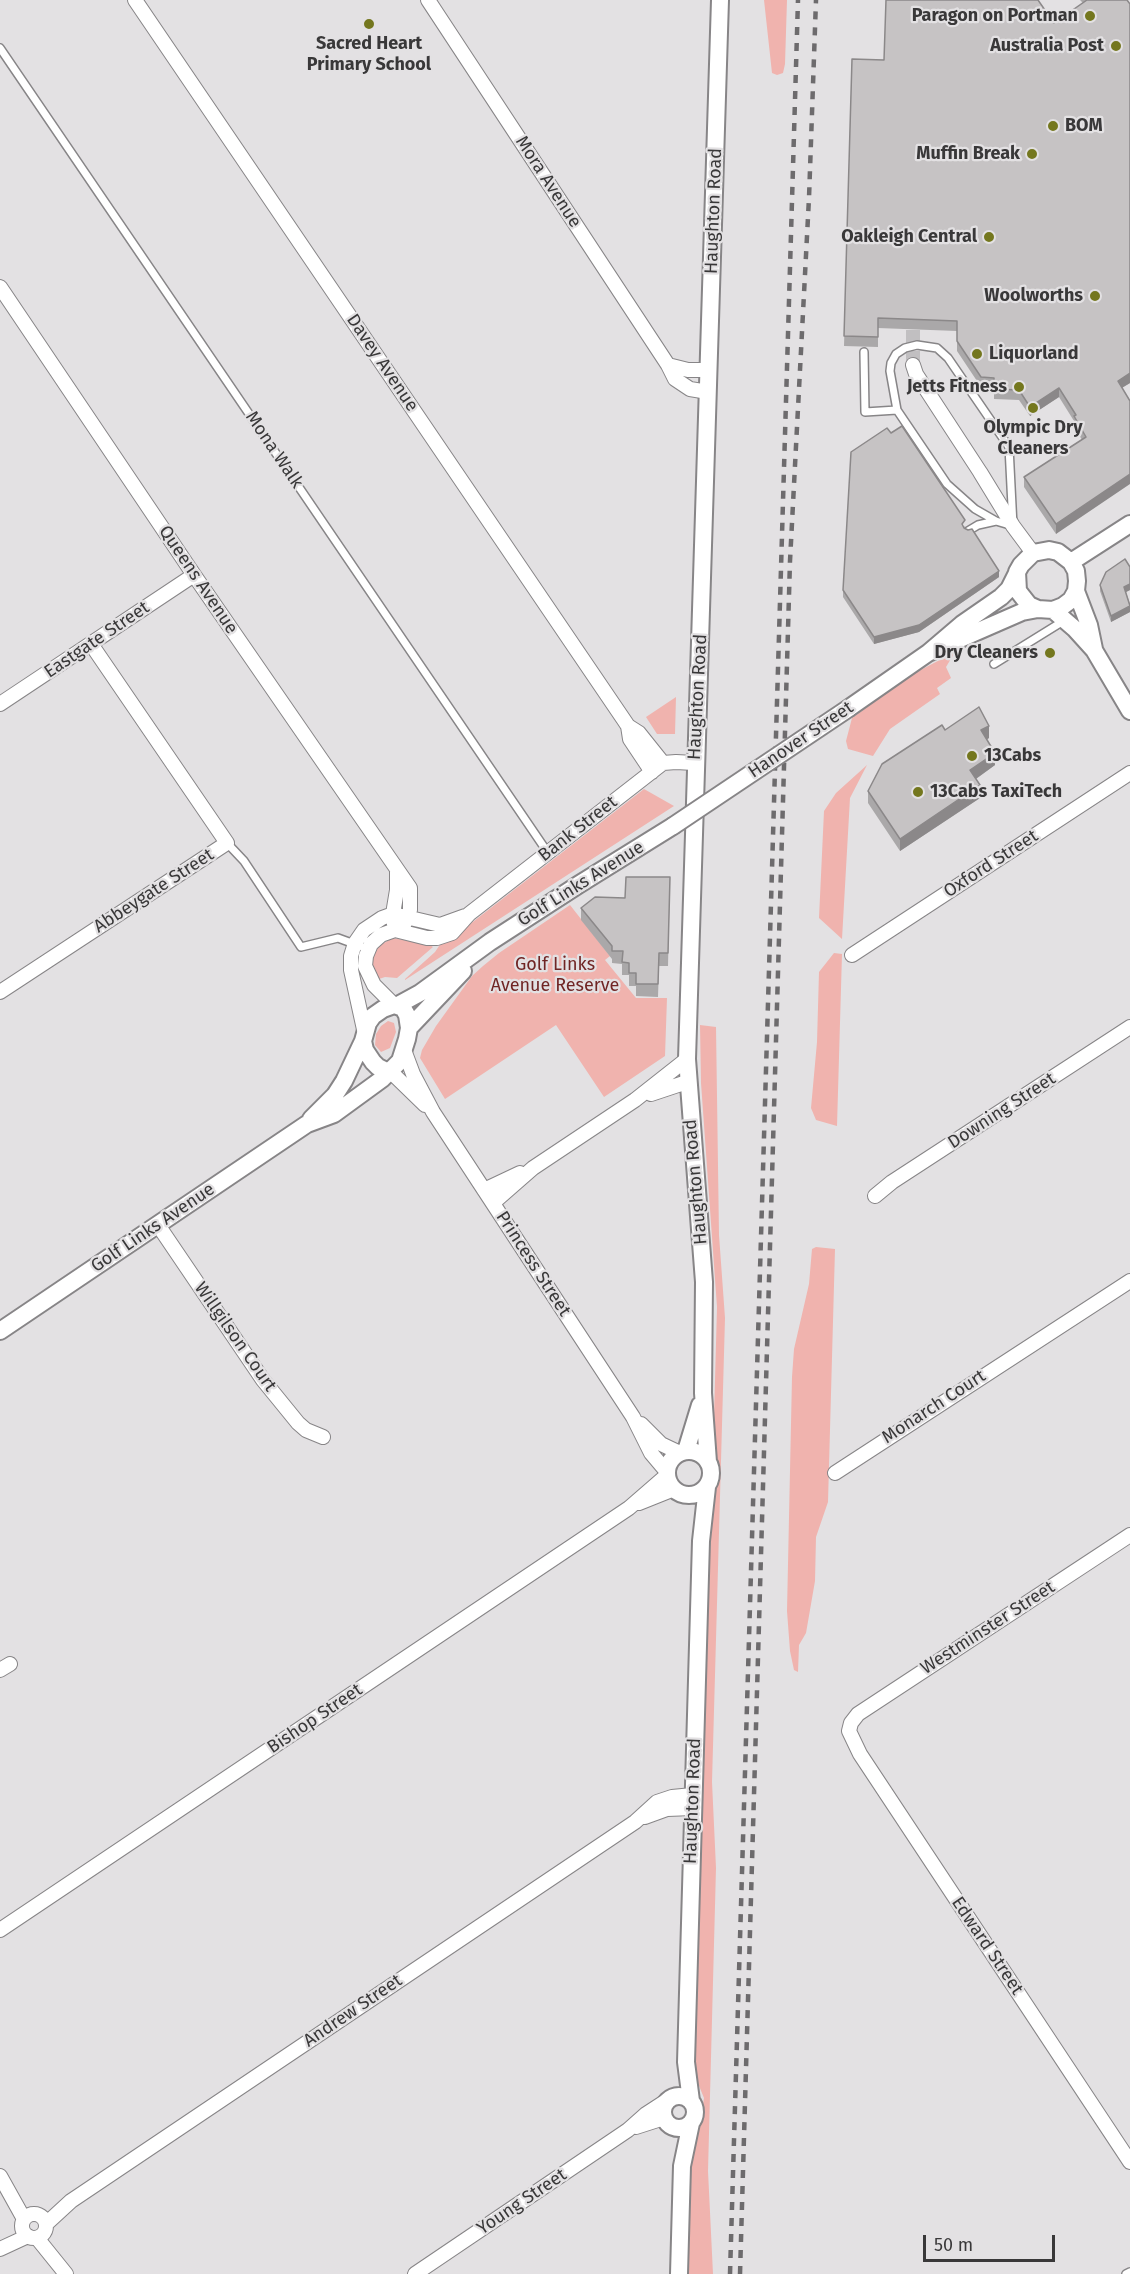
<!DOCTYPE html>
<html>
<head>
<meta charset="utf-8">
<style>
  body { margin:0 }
  #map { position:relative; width:1130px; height:2274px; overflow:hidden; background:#e3e1e3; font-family:"Fira Sans",sans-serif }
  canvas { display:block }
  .scale { position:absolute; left:923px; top:2235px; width:132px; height:27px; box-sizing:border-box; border:3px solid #393839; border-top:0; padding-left:8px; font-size:18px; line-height:21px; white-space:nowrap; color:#393839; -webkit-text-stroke:4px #e3e1e3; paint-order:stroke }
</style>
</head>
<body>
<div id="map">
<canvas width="1130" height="2274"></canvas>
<div class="scale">50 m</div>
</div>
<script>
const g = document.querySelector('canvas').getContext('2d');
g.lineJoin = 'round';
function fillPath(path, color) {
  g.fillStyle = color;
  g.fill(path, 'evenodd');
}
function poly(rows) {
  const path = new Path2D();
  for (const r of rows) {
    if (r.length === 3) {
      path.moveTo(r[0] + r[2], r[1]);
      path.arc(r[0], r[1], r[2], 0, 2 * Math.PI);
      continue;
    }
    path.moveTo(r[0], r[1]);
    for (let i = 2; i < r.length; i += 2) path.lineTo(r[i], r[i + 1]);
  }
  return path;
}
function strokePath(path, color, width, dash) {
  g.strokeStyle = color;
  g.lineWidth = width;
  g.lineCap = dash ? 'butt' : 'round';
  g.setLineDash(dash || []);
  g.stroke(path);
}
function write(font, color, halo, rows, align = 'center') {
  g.font = font + ' "Fira Sans",sans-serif';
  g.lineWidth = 4.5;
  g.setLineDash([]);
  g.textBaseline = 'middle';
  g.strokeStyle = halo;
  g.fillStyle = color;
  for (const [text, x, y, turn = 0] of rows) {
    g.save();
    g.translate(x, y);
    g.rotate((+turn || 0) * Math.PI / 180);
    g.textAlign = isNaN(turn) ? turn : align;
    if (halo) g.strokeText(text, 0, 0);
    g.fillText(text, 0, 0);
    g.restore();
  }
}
fillPath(poly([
  [764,0,787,0,785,64,783,73,777,75,772,73],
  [955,652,946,667,951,678,937,688,940,694,890,729,873,756,848,749,846,741,852,718,911,675],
  [676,697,675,734,657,734,646,717],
  [867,765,850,798,842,939,819,918,824,811,836,793],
  [644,789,674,806,405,980,405,979,435,952,441,943,465,928],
  [570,905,610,956,605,960,636,998,667,998,665,1056,604,1097,556,1025,445,1099,420,1058,422,1050,436,1026,472,976,483,966,499,953],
  [393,938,430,945,433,947,397,978,385,977,379,979,373,970,372,957,380,945],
  [834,953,842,954,837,1126,816,1120,811,1108,817,1042,819,972],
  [388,1021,394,1023,396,1032,390,1048,381,1052,375,1045,376,1034,381,1026],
  [700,1025,716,1027,719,1235,725,1318,712,1782,716,1868,708,2171,713,2274,688,2274,691,2141,700,2124,704,2098,693,2071,705,1637,712,1519,710,1495,717,1478,711,1450,714,1417,717,1307,701,1083],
  [816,1247,835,1249,828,1502,816,1537,815,1581,806,1633,799,1645,798,1672,794,1670,790,1651,787,1611,792,1377,794,1349,809,1284,812,1249]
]), '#f0b3ae');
strokePath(poly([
  [913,365,913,313]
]), '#c1bfc1', 14, [14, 7]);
const service = poly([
  [0,48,548,853],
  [917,345,937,348,948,358,1009,447,1013,526,996,521,975,509,947,484,897,410,890,371,891,363,896,354,905,348,917,345],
  [864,352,865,412,897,410],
  [968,531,978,525,996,521],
  [994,664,1065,620],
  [227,843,244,861,301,947,338,938,368,949],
  [1126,2274,1130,2272]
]);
const minor = poly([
  [135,0,624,720,628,726,630,739,652,772],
  [428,0,668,365,675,379,690,389,708,392],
  [0,287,194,575,410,888,410,910,402,930],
  [668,365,688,370,709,370],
  [913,365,916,374,980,472,1013,526,1033,553],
  [0,704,194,575],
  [628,726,639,733,663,763],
  [394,924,393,914,397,890,397,872],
  [852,955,1130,773],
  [0,992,227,843,91,644],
  [394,1005,374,985,365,966,366,956,371,944,381,935,395,930,427,938,437,938,452,933,469,914,663,763,676,762,694,763],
  [365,1034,351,970,351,956,355,943,364,930,382,918,393,914,440,925,465,916],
  [404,1050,413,1074,433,1112,633,1417,651,1453,667,1472],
  [390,1071,425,1105],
  [651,1094,687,1082],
  [484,1190,520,1173],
  [875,1196,892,1182,1130,1027],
  [493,1203,533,1168,635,1100,687,1059],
  [158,1225,263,1380,298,1423,306,1430,323,1437],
  [641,1424,661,1444,680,1453],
  [835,1473,1130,1281],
  [639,1503,674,1489],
  [1130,1535,858,1714,851,1723,849,1731,860,1754,1130,2162],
  [0,1670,10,1664],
  [645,1817,667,1809,693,1808],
  [0,1930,629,1508,667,1475],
  [636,2127,664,2118],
  [0,2176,24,2219],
  [34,2226,12],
  [46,2224,71,2201,635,1822,657,1802,672,1797,693,1795],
  [37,2238,66,2274],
  [0,2249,28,2236],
  [415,2274,628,2130,646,2114,666,2101]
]);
const tertiary = poly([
  [1071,562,1130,524],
  [1076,591,1089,625,1094,649],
  [1053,610,1075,629,1094,650,1130,711],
  [928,653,1022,612,1038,609,1053,610,1063,606,1071,600,1076,591,1077,581,1076,571,1071,562,1058,552,1049,550,1033,553,1021,565,1017,572,1018,591,1029,605,1038,609],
  [849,708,928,653,962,624,1001,597,1009,589,1017,573],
  [398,1005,420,993,490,942,578,885,673,826],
  [409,1028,463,971],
  [311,1119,335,1095,344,1081,363,1041],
  [0,1331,307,1124,334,1114,382,1079,400,1061,407,1039,409,1028,407,1015,403,1008,394,1005,383,1009,373,1016,368,1023,363,1041,365,1050,373,1062,378,1067,388,1072],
  [686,1451,700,1405],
  [689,1473,22],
  [708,1462,703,1393,704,1282,687,1059,720,0],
  [679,2112,16],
  [691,2101,686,2062,701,1541,707,1487],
  [679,2274,682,2166,691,2123]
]);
strokePath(service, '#878587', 10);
strokePath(minor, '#878587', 16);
strokePath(tertiary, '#878587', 20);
strokePath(service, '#fff', 7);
strokePath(minor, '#fff', 14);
strokePath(tertiary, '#fff', 16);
strokePath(poly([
  [730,2274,798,0],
  [740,2274,790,561,809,198,816,0]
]), '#6d6b6d', 4.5, [8, 8]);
const tertiaryBridge = poly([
  [673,826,849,708]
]);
strokePath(tertiaryBridge, '#878587', 20, []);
strokePath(tertiaryBridge, '#fff', 16);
fillPath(poly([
  [1080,0,1127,0,1130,4,1130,383,1122,388,1056,534,1024,487,1024,477,1082,440,1074,426,1074,421,1059,397,1030,416,1019,400,994,399,994,388,981,387,957,351,957,331,878,328,878,347,844,346,852,59,884,60,1054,23,1083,3],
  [965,526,964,528,999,577,919,632,874,644,843,597,843,590],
  [1130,567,1130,590,1126,592,1130,604,1130,612,1111,622,1100,591,1100,585],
  [945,730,989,738,987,739,995,765,976,779,980,798,900,851,868,803,868,791],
  [670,877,668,966,659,966,658,997,636,996,636,986,629,986,629,975,622,975,622,964,612,963,612,959,581,920,581,908,625,898]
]), '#aaa8a9');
fillPath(poly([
  [1130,373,1130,383,1118,390,1118,381],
  [1059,388,1059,397,1030,416,1030,407],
  [1130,474,1130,484,1056,534,1056,524],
  [999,571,999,577,919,632,874,644,874,637],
  [1130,584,1130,590,1124,593,1124,587],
  [1130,606,1130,612,1111,622,1111,616],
  [989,726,989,738,981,743,981,730],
  [995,753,995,765,970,783,970,770],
  [980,785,980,798,900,851,900,839]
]), '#8b8889');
const building = poly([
  [886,0,1038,0,1054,23,1087,0,1127,0,1130,4,1130,373,1118,381,1130,401,1130,474,1056,524,1024,477,1086,437,1074,416,1076,415,1059,388,1030,407,1019,390,994,389,994,378,981,377,957,341,957,321,878,318,878,337,844,336,852,59,884,60,886,0],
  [902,426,965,520,962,524,964,528,968,530,972,529,999,571,919,625,874,637,843,590,851,452,887,428,891,433,902,426],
  [1125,559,1130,567,1130,584,1124,587,1130,606,1111,616,1100,585,1106,572,1125,559],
  [979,707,989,726,981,730,995,753,970,770,980,785,900,839,868,791,882,764,942,725,945,730,979,707],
  [626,877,670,877,668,953,659,953,658,984,636,984,636,973,629,973,629,963,622,962,623,951,612,951,612,946,581,908,595,897,625,898,626,877]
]);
fillPath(building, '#c6c3c4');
strokePath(building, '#8b8889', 1.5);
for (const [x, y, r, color] of [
  [1090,16,6,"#74771e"],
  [369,24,6,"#74771e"],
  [1116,46,6,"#74771e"],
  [1053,126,6,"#74771e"],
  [1032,154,6,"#74771e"],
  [989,237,6,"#74771e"],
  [1095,296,6,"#74771e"],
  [977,354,6,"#74771e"],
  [1019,387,6,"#74771e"],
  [1033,408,6,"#74771e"],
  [1050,653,6,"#74771e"],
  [972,756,6,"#74771e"],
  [918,792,6,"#74771e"]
]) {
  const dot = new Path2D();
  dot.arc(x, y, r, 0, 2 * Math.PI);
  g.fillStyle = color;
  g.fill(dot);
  strokePath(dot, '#e3e1e3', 2);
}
write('bold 18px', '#393839', '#e3e1e3', [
  ["Paragon on Portman",1078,16],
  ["Sacred Heart",369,44,"center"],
  ["Primary School",369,65,"center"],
  ["Australia Post",1104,46],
  ["BOM",1065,126,"left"],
  ["Muffin Break",1020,154],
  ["Oakleigh Central",977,237],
  ["Woolworths",1083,296],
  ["Liquorland",989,354,"left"],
  ["Jetts Fitness",1007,387],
  ["Olympic Dry",1033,428,"center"],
  ["Cleaners",1033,449,"center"],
  ["Dry Cleaners",1038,653],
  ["13Cabs",984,756,"left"],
  ["13Cabs TaxiTech",930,792,"left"]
], 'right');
write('18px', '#393839', '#e3e1e3', [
  ["Mora Avenue",548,182,57],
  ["Haughton Road",714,211,-88],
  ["Davey Avenue",382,363,56],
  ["Mona Walk",274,450,56],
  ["Queens Avenue",198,580,56],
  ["Eastgate Street",97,640,-34],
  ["Haughton Road",698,697,-87],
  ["Hanover Street",801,740,-34],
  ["Bank Street",578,829,-38],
  ["Oxford Street",991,864,-33],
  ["Golf Links Avenue",581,884,-32],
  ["Abbeygate Street",154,891,-33],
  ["Downing Street",1002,1111,-33],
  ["Haughton Road",696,1182,-95],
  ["Golf Links Avenue",153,1228,-34],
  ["Princess Street",533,1264,57],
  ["Willgilson Court",235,1337,55],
  ["Monarch Court",934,1407,-33],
  ["Westminster Street",988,1628,-33],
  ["Bishop Street",315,1719,-34],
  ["Haughton Road",693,1801,-88],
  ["Edward Street",987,1946,56],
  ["Andrew Street",353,2011,-34],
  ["Young Street",522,2202,-34]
]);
write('18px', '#702524', '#e3e1e3', [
  ["Golf Links",555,965],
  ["Avenue Reserve",555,986]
]);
</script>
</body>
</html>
